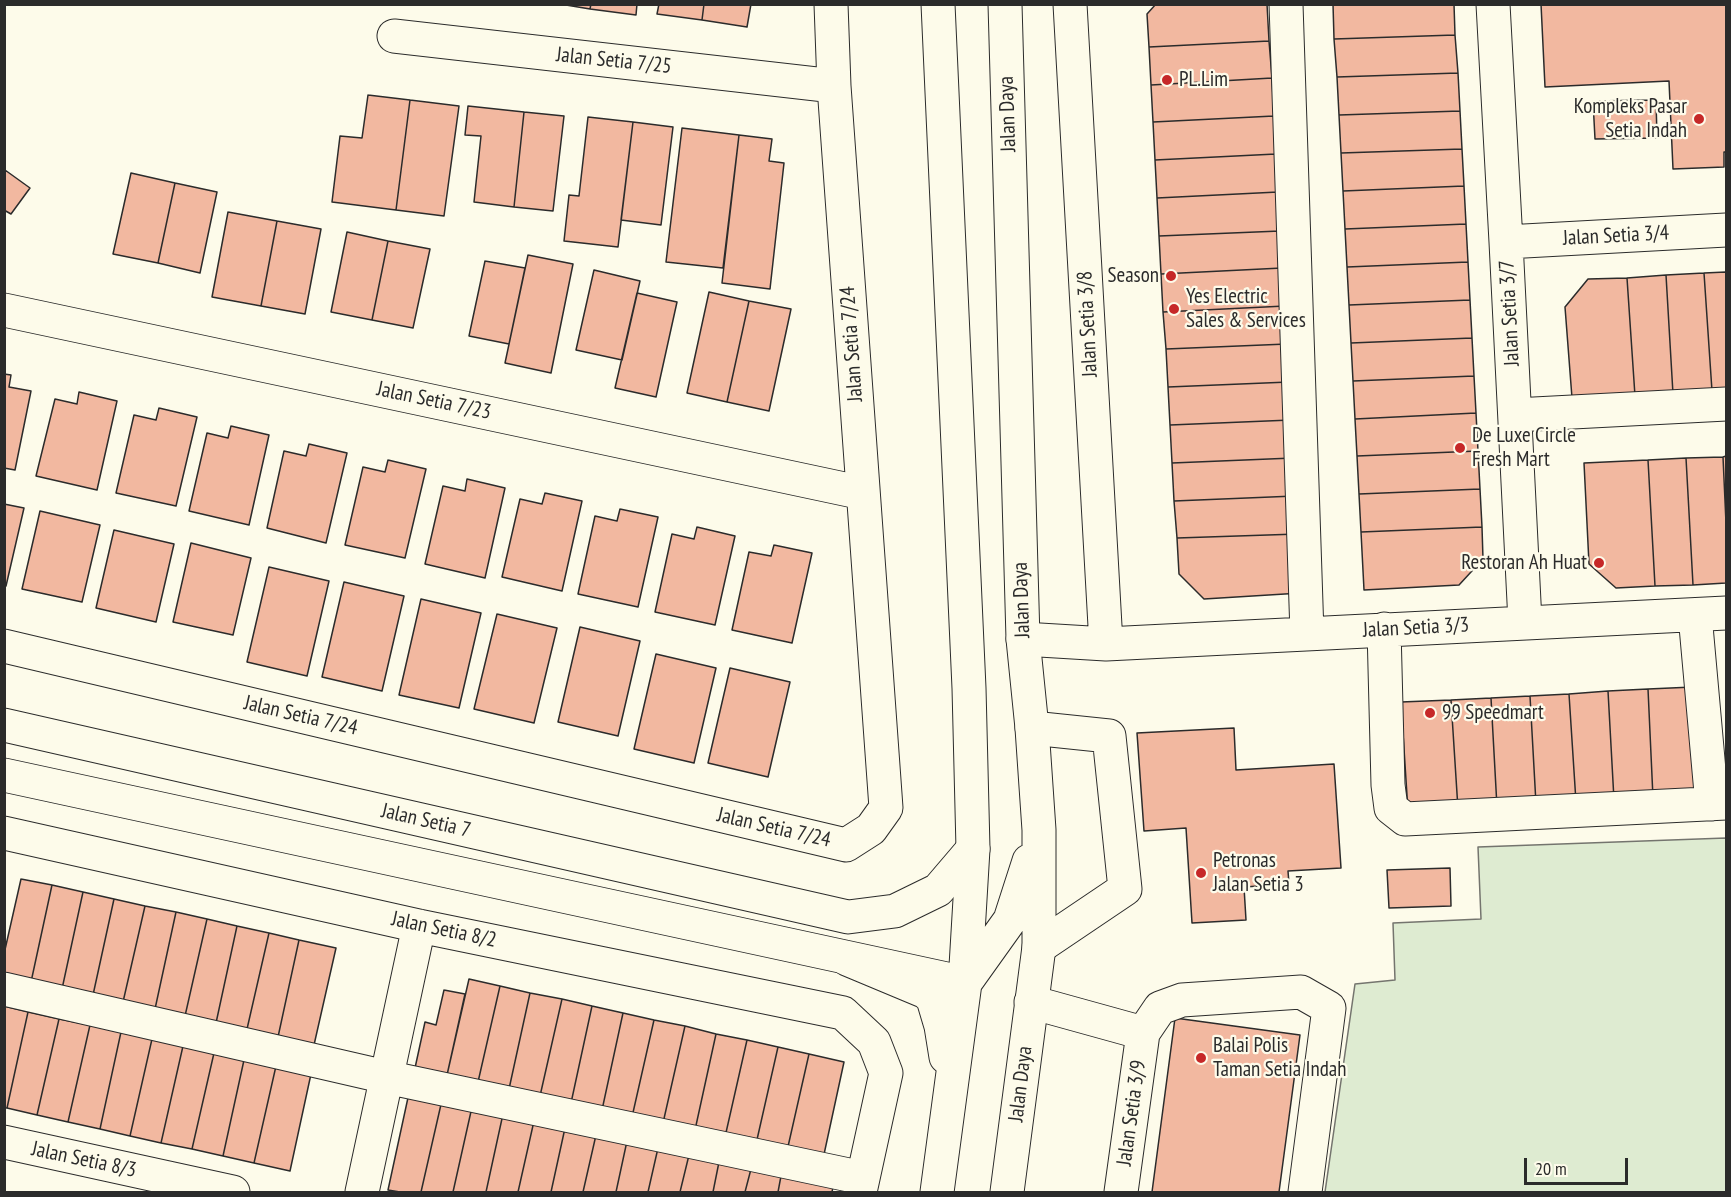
<!DOCTYPE html>
<html>
<head>
<meta charset="utf-8">
<style>
  body { margin:0 }
  #map { position:relative; width:1731px; height:1197px; overflow:hidden; background:#fdfbea; font-family:"PT Sans Narrow",sans-serif }
  canvas { display:block }
  .frame { position:absolute; inset:0; border:6px solid #2b2b2b; pointer-events:none }
  .scale { position:absolute; left:1524px; top:1158px; width:104px; height:27px; box-sizing:border-box; border:3px solid #2b2b2b; border-top:0; padding-left:8px; font-size:18px; line-height:21px; white-space:nowrap; color:#2b2b2b; -webkit-text-stroke:4px #fdfbea; paint-order:stroke }
</style>
</head>
<body>
<div id="map">
<canvas width="1731" height="1197"></canvas>
<div class="frame"></div>
<div class="scale">20 m</div>
</div>
<script>
const g = document.querySelector('canvas').getContext('2d');
g.lineJoin = 'round';
function fillPath(path, color) {
  g.fillStyle = color;
  g.fill(path, 'evenodd');
}
function poly(rows) {
  const path = new Path2D();
  for (const r of rows) {
    path.moveTo(r[0], r[1]);
    for (let i = 2; i < r.length; i += 2) path.lineTo(r[i], r[i + 1]);
  }
  return path;
}
function strokePath(path, color, width, dash) {
  g.strokeStyle = color;
  g.lineWidth = width;
  g.lineCap = dash ? 'butt' : 'round';
  g.setLineDash(dash || []);
  g.stroke(path);
}
function write(font, color, halo, rows, align = 'center') {
  g.font = font + ' "PT Sans Narrow",sans-serif';
  g.lineWidth = 4.5;
  g.setLineDash([]);
  g.textBaseline = 'middle';
  g.strokeStyle = halo;
  g.fillStyle = color;
  for (const [text, x, y, turn = 0] of rows) {
    g.save();
    g.translate(x, y);
    g.rotate((+turn || 0) * Math.PI / 180);
    g.textAlign = isNaN(turn) ? turn : align;
    if (halo) g.strokeText(text, 0, 0);
    g.fillText(text, 0, 0);
    g.restore();
  }
}
const green = poly([
  [1726,838,1726,1192,1325,1192,1355,984,1395,980,1393,923,1481,919,1478,847,1726,838]
]);
fillPath(green, '#deebd1');
strokePath(green, '#74746e', 1.5);
const building = poly([
  [560,4,591,4,590,9,560,4],
  [591,4,637,4,636,15,590,9,591,4],
  [659,4,704,4,702,20,657,14,659,4],
  [704,4,751,4,747,27,702,20,704,4],
  [1156,4,1267,4,1269,41,1149,47,1147,14,1156,4],
  [1333,4,1454,4,1455,35,1334,39,1333,4],
  [1541,4,1726,4,1726,152,1724,152,1724,167,1673,169,1669,81,1545,87,1541,4],
  [1455,35,1458,73,1337,77,1334,39,1455,35],
  [1269,41,1272,78,1151,85,1149,47,1269,41],
  [1458,73,1460,111,1339,115,1337,77,1458,73],
  [1272,78,1274,116,1153,122,1151,85,1272,78],
  [368,95,410,100,396,210,332,202,340,136,362,138,368,95],
  [410,100,459,106,444,216,396,210,410,100],
  [1656,100,1657,138,1595,139,1593,101,1656,100],
  [468,106,524,112,514,207,474,202,481,136,465,135,468,106],
  [1460,111,1462,149,1341,153,1339,115,1460,111],
  [524,112,564,116,553,211,514,207,524,112],
  [1274,116,1276,154,1155,160,1153,122,1274,116],
  [588,117,633,122,618,247,564,241,569,195,579,196,588,117],
  [633,122,673,127,661,225,621,220,633,122],
  [682,128,739,135,723,268,666,262,682,128],
  [739,135,772,139,769,161,784,163,770,289,722,283,739,135],
  [1462,149,1464,186,1343,191,1341,153,1462,149],
  [1276,154,1278,192,1157,198,1155,160,1276,154],
  [5,170,30,188,11,214,4,210,5,170],
  [131,173,175,183,158,263,113,254,131,173],
  [175,183,217,192,200,273,158,263,175,183],
  [1464,186,1466,224,1345,229,1343,191,1464,186],
  [1278,192,1280,231,1159,236,1157,198,1278,192],
  [228,212,277,221,261,306,212,297,228,212],
  [277,221,321,229,305,314,261,306,277,221],
  [1466,224,1468,262,1347,267,1345,229,1466,224],
  [1280,231,1282,268,1161,274,1159,236,1280,231],
  [347,232,388,241,372,320,331,312,347,232],
  [388,241,430,249,413,328,372,320,388,241],
  [528,255,573,264,551,373,505,363,528,255],
  [485,261,525,268,509,344,469,336,485,261],
  [1468,262,1470,300,1349,305,1347,267,1468,262],
  [1282,268,1285,306,1163,312,1161,274,1282,268],
  [594,270,640,281,622,360,576,350,594,270],
  [1726,272,1726,390,1712,391,1704,273,1726,272],
  [1704,273,1712,391,1673,394,1666,275,1704,273],
  [1666,275,1673,394,1635,396,1627,278,1666,275],
  [1627,278,1635,396,1572,398,1565,307,1588,279,1627,278],
  [709,292,749,301,727,402,687,393,709,292],
  [637,293,677,302,656,397,615,388,637,293],
  [1470,300,1472,338,1351,343,1349,305,1470,300],
  [749,301,791,309,769,411,727,402,749,301],
  [1285,306,1287,344,1166,349,1163,312,1285,306],
  [1472,338,1474,376,1353,381,1351,343,1472,338],
  [1287,344,1289,382,1168,387,1166,349,1287,344],
  [4,374,11,375,9,387,31,391,15,470,4,468,4,374],
  [1474,376,1476,413,1355,419,1353,381,1474,376],
  [1289,382,1291,420,1170,425,1168,387,1289,382],
  [79,392,117,401,97,490,36,476,55,399,77,404,79,392],
  [159,408,197,417,176,506,116,493,134,415,156,420,159,408],
  [1476,413,1478,451,1357,456,1355,419,1476,413],
  [1291,420,1293,458,1172,463,1170,425,1291,420],
  [231,426,269,435,249,525,189,511,207,433,228,438,231,426],
  [309,444,347,453,326,543,267,528,284,451,306,456,309,444],
  [1478,451,1480,489,1359,494,1357,456,1478,451],
  [1726,456,1726,523,1723,457,1726,456],
  [1723,457,1726,523,1726,583,1693,585,1686,458,1723,457],
  [1293,458,1295,496,1174,501,1172,463,1293,458],
  [1686,458,1693,585,1655,586,1648,460,1686,458],
  [388,460,426,469,405,558,345,545,363,467,385,472,388,460],
  [1648,460,1655,586,1616,588,1589,564,1584,463,1648,460],
  [467,479,505,488,485,578,425,564,443,486,465,491,467,479],
  [1480,489,1482,527,1361,532,1359,494,1480,489],
  [545,493,582,501,562,591,502,577,520,499,542,504,545,493],
  [1295,496,1298,534,1177,538,1174,501,1295,496],
  [4,504,24,508,6,586,4,586,4,504],
  [620,509,658,517,638,607,578,594,595,516,617,521,620,509],
  [40,511,100,525,82,602,22,589,40,511],
  [697,527,735,536,715,625,655,612,672,534,694,539,697,527],
  [1482,527,1483,559,1459,585,1364,590,1361,532,1482,527],
  [114,530,174,544,156,622,96,608,114,530],
  [1298,534,1301,593,1204,599,1179,574,1177,538,1298,534],
  [191,543,251,558,233,635,173,622,191,543],
  [774,545,812,553,792,643,732,630,749,552,771,556,774,545],
  [269,567,329,581,307,676,247,662,269,567],
  [344,582,404,596,382,691,322,677,344,582],
  [421,599,481,613,459,708,399,695,421,599],
  [497,614,557,628,534,723,474,709,497,614],
  [580,627,640,641,618,736,558,722,580,627],
  [656,654,716,668,694,763,634,749,656,654],
  [730,668,790,682,768,777,708,763,730,668],
  [1693,687,1699,795,1653,798,1648,689,1693,687],
  [1648,689,1653,798,1614,800,1608,691,1648,689],
  [1608,691,1614,800,1576,802,1569,694,1608,691],
  [1569,694,1576,802,1536,804,1530,696,1569,694],
  [1530,696,1536,804,1497,807,1491,698,1530,696],
  [1491,698,1497,807,1458,809,1451,700,1491,698],
  [1451,700,1458,809,1408,811,1401,702,1451,700],
  [1234,728,1236,770,1334,764,1341,868,1288,871,1289,884,1244,887,1246,920,1192,923,1186,828,1144,831,1137,733,1234,728],
  [1450,868,1451,906,1389,908,1387,870,1450,868],
  [21,879,52,885,31,982,4,976,4,954,21,879],
  [52,885,83,892,62,989,31,982,52,885],
  [83,892,114,899,93,995,62,989,83,892],
  [114,899,145,906,123,1002,93,995,114,899],
  [145,906,176,912,155,1009,123,1002,145,906],
  [176,912,207,919,185,1016,155,1009,176,912],
  [207,919,237,926,216,1023,185,1016,207,919],
  [237,926,269,933,247,1029,216,1023,237,926],
  [269,933,299,940,278,1037,247,1029,269,933],
  [299,940,336,948,314,1045,278,1037,299,940],
  [469,979,500,986,478,1082,447,1075,469,979],
  [500,986,530,993,509,1089,478,1082,500,986],
  [444,990,465,994,447,1075,415,1068,425,1022,436,1025,444,990],
  [530,993,562,999,540,1096,509,1089,530,993],
  [562,999,592,1006,571,1103,540,1096,562,999],
  [4,1006,28,1012,7,1108,4,1108,4,1006],
  [592,1006,623,1013,602,1110,571,1103,592,1006],
  [28,1012,59,1019,37,1115,7,1108,28,1012],
  [623,1013,654,1020,632,1117,602,1110,623,1013],
  [1175,1018,1300,1035,1279,1192,1152,1192,1175,1018],
  [59,1019,90,1025,68,1122,37,1115,59,1019],
  [654,1020,685,1026,663,1123,632,1117,654,1020],
  [90,1025,121,1032,100,1129,68,1122,90,1025],
  [685,1026,716,1034,695,1130,663,1123,685,1026],
  [121,1032,152,1039,130,1136,100,1129,121,1032],
  [716,1034,747,1040,725,1137,695,1130,716,1034],
  [152,1039,183,1046,161,1143,130,1136,152,1039],
  [747,1040,778,1047,756,1144,725,1137,747,1040],
  [183,1046,214,1053,192,1149,161,1143,183,1046],
  [778,1047,809,1054,787,1151,756,1144,778,1047],
  [214,1053,244,1060,223,1156,192,1149,214,1053],
  [809,1054,844,1062,823,1159,787,1151,809,1054],
  [244,1060,276,1066,254,1163,223,1156,244,1060],
  [276,1066,311,1074,290,1171,254,1163,276,1066],
  [409,1093,442,1100,421,1192,400,1192,388,1190,409,1093],
  [442,1100,472,1107,453,1192,421,1192,442,1100],
  [472,1107,503,1114,486,1192,453,1192,472,1107],
  [503,1114,534,1121,518,1192,486,1192,503,1114],
  [534,1121,565,1128,551,1192,518,1192,534,1121],
  [565,1128,596,1135,583,1192,551,1192,565,1128],
  [596,1135,627,1141,616,1192,583,1192,596,1135],
  [627,1141,658,1148,648,1192,616,1192,627,1141],
  [658,1148,689,1155,680,1192,648,1192,658,1148],
  [689,1155,719,1162,713,1192,680,1192,689,1155],
  [719,1162,751,1169,745,1192,713,1192,719,1162],
  [751,1169,781,1176,778,1192,745,1192,751,1169],
  [781,1176,833,1187,832,1192,778,1192,781,1176]
]);
fillPath(building, '#f2b8a0');
strokePath(building, '#2b2b2b', 1.5);
const minor = poly([
  [1070,4,1106,644],
  [1286,4,1307,634],
  [1493,4,1506,242,1525,622],
  [394,36,834,86],
  [1506,242,1726,230],
  [4,310,863,493],
  [1515,415,1726,404],
  [1695,615,1712,804],
  [1384,629,1388,785,1391,808,1405,819,1726,803],
  [1023,639,1106,644,1726,613],
  [4,646,846,845,871,829,886,808,834,86,831,4],
  [4,725,848,917,895,911,938,890,973,849],
  [1032,728,1109,736,1125,889,1039,947],
  [4,775,965,983],
  [4,833,419,926,843,1013,874,1042,886,1073,860,1192],
  [4,989,386,1077,863,1178],
  [1031,1002,1143,1033],
  [4,1142,233,1192],
  [362,1192,419,926],
  [1121,1192,1143,1033,1160,1008,1182,1000,1301,992,1329,1008,1305,1192]
]);
const major = poly([
  [1005,4,1023,639,1032,728,1039,830,1039,947,1007,1192],
  [847,959,926,992,933,999,941,1026,946,1057],
  [965,983,1010,920,1029,861],
  [937,1192,965,983,973,849,969,688,938,4]
]);
strokePath(minor, '#2b2b2b', 35);
strokePath(major, '#2b2b2b', 35);
strokePath(minor, '#fdfbea', 33);
strokePath(major, '#fdfbea', 33);
for (const [x, y, r, color] of [
  [1167,80,6,"#c62828"],
  [1699,119,6,"#c62828"],
  [1171,276,6,"#c62828"],
  [1174,309,6,"#c62828"],
  [1460,448,6,"#c62828"],
  [1599,563,6,"#c62828"],
  [1430,713,6,"#c62828"],
  [1201,873,6,"#c62828"],
  [1201,1058,6,"#c62828"]
]) {
  const dot = new Path2D();
  dot.arc(x, y, r, 0, 2 * Math.PI);
  g.fillStyle = color;
  g.fill(dot);
  strokePath(dot, '#fdfbea', 2);
}
write('21px', '#2b2b2b', '#fdfbea', [
  ["Jalan Setia 7/25",614,61,6],
  ["Jalan Daya",1008,114,-92],
  ["Jalan Setia 3/4",1616,236,-3],
  ["Jalan Setia 3/7",1510,313,-93],
  ["Jalan Setia 3/8",1088,324,-93],
  ["Jalan Setia 7/24",852,344,-94],
  ["Jalan Setia 7/23",434,401,12],
  ["Jalan Daya",1022,600,-92],
  ["Jalan Setia 3/3",1416,628,-3],
  ["Jalan Setia 7/24",301,716,13],
  ["Jalan Setia 7",426,821,13],
  ["Jalan Setia 7/24",774,828,13],
  ["Jalan Setia 8/2",444,930,12],
  ["Jalan Daya",1021,1084,-83],
  ["Jalan Setia 3/9",1132,1113,-82],
  ["Jalan Setia 8/3",84,1160,12]
]);
write('21px', '#2b2b2b', '#fdfbea', [
  ["PL.Lim",1179,80],
  ["Kompleks Pasar",1687,107,"right"],
  ["Setia Indah",1687,131,"right"],
  ["Season",1159,276,"right"],
  ["Yes Electric",1186,297],
  ["Sales & Services",1186,321],
  ["De Luxe Circle",1472,436],
  ["Fresh Mart",1472,460],
  ["Restoran Ah Huat",1587,563,"right"],
  ["99 Speedmart",1442,713],
  ["Petronas",1213,861],
  ["Jalan Setia 3",1213,885],
  ["Balai Polis",1213,1046],
  ["Taman Setia Indah",1213,1070]
], 'left');
</script>
</body>
</html>
